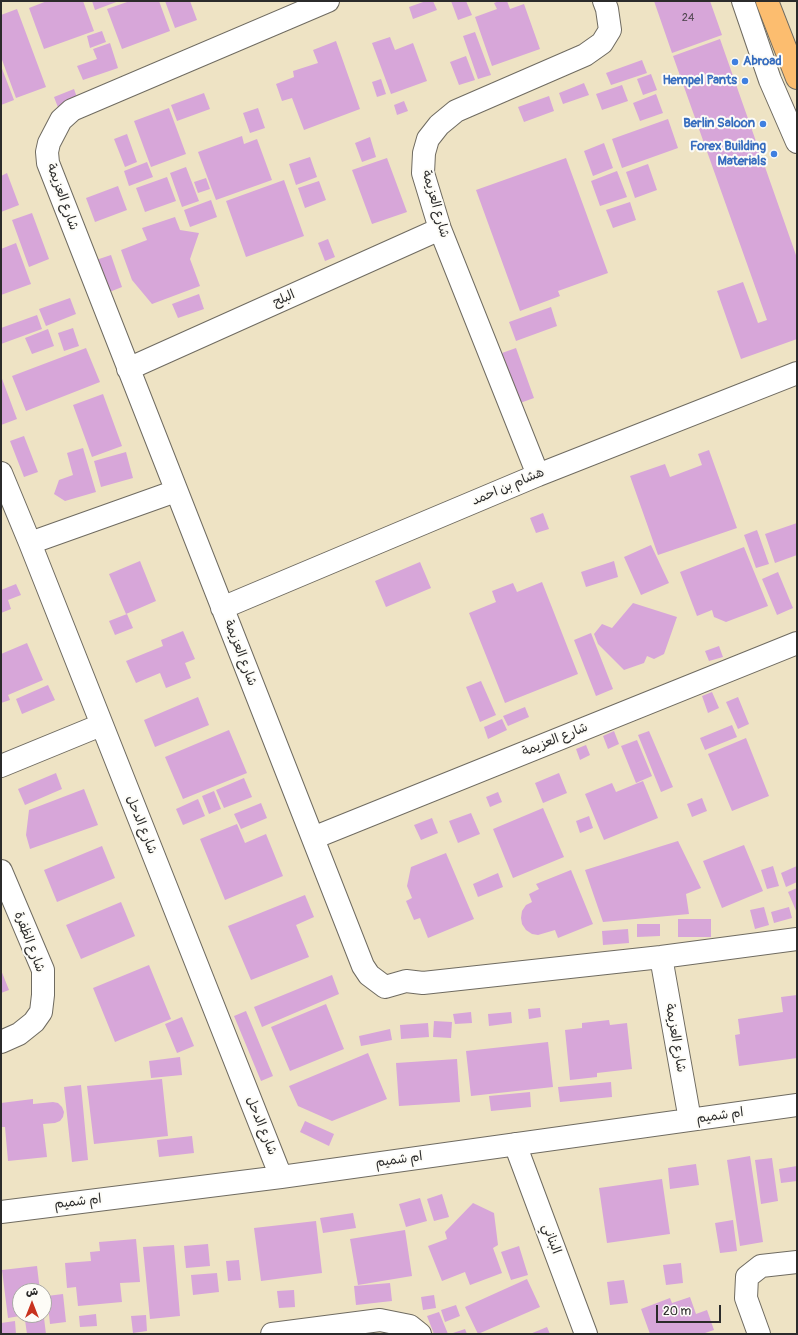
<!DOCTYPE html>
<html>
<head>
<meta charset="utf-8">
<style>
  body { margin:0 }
  #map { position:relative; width:798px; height:1335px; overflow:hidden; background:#eee3c4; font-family:Pangolin,"Playpen Sans Arabic",sans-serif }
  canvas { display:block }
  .frame { position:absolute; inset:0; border:2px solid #2b2b2b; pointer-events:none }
  .north { position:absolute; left:12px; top:1283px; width:40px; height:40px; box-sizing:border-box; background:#fdfcf7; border:1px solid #a9a8a5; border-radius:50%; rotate:0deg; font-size:11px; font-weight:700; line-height:16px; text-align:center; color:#2b2b2b }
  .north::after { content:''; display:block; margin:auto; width:14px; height:18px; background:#c8321e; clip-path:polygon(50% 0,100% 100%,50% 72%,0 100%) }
  .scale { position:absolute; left:656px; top:1305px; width:65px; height:18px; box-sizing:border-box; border:2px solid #2b2b2b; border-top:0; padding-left:5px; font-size:12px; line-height:14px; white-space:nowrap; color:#2b2b2b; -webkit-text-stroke:3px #fdfcf7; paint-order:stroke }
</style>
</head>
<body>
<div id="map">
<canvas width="798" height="1335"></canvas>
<div class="frame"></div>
<div class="north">ش</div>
<div class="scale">20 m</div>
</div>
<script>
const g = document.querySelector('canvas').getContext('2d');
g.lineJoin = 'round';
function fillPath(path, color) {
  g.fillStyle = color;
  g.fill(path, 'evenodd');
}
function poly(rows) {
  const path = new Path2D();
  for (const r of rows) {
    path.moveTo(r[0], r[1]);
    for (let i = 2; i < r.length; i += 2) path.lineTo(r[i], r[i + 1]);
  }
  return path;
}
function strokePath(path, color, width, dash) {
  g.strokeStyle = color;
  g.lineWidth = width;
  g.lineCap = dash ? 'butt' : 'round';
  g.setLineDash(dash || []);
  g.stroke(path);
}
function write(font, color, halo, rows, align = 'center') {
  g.font = font + ' Pangolin,"Playpen Sans Arabic",sans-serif';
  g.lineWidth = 4;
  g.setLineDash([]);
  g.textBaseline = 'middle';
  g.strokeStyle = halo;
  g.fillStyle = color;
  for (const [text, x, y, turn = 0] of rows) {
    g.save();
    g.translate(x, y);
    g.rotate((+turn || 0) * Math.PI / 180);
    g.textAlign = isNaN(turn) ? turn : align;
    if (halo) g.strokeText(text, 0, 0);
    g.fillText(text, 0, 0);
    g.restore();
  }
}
fillPath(poly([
  [47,1,83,1,94,31,44,49,29,8],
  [92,1,119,1,95,10],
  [130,1,159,1,170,31,122,49,107,9],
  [165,1,190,1,197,20,175,28],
  [426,1,433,1,437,10,413,19,409,7],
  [451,1,466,1,472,15,458,20],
  [499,1,507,1,510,9,524,4,540,49,492,66,475,17,497,9,494,3],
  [654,1,710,1,722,35,672,53],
  [17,9,46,87,16,98,1,57,1,15],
  [102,31,106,42,90,48,87,36],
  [475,32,491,75,478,79,463,36],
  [390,37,395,50,413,43,427,81,391,94,372,43],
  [720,39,797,258,797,339,741,359,717,291,743,282,758,323,767,320,673,56],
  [336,41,360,109,304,130,292,98,282,101,276,84,294,77,293,71,318,63,313,50],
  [110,43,118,68,83,80,77,66,97,59,93,49],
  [466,56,475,80,459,85,450,62],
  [642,60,647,73,611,85,606,73],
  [1,66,14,100,1,105],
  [651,74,657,90,643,95,637,79],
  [381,79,386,94,377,97,372,82],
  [584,83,589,95,563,104,559,93],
  [622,85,628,101,602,110,596,94],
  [74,89,79,103,59,110,54,97],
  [204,93,210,109,177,121,171,105],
  [656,94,663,113,640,121,633,103],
  [549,96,554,111,524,122,518,107],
  [404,101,408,111,397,115,394,105],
  [169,108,186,154,151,167,134,121],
  [258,108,265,128,250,133,243,113],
  [668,119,678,148,622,168,612,139],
  [127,134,137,162,125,167,114,139],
  [242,136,244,144,257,139,272,180,216,200,198,152],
  [370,137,376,157,362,162,355,143],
  [604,143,613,168,593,176,584,151],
  [310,157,317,177,296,185,289,164],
  [387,158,407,212,372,224,352,170],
  [566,158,608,273,558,291,560,296,520,311,476,190],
  [147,162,153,177,129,186,124,171],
  [648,164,657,190,635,198,626,172],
  [186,167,199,201,182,207,170,173],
  [617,171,627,197,600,206,591,181],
  [7,173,19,205,1,212,1,176],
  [167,177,176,201,145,212,136,188],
  [206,178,210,189,198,193,194,182],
  [284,180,304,236,246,257,226,201],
  [319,181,326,200,305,208,298,188],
  [118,186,127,210,95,222,86,198],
  [211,200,217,217,190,227,184,210],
  [630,202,636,220,613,228,606,210],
  [32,213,49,259,29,267,12,220],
  [175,217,180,230,199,233,190,259,200,286,152,304,132,280,121,250,147,240,142,228],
  [328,239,335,257,325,261,318,243],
  [16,243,31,284,1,295,1,249],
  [111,255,122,287,107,293,96,260],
  [199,294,204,309,178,318,172,304],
  [70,298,76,314,46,326,39,309],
  [551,307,557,326,516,341,509,322],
  [37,315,42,329,1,344,1,328],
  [73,328,79,346,64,351,58,333],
  [48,329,54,346,32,354,25,338],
  [86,348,100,382,26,411,12,376],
  [516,348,534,398,520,403,502,353],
  [1,376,17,419,1,425],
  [103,394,122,446,92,457,73,405],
  [24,436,38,472,24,477,10,441],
  [83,448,96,492,65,501,54,494,59,480,73,475,67,453],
  [709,450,737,528,658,555,630,476,665,464,670,477,702,465,698,454],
  [126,452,133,478,101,487,94,461],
  [543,513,549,529,536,533,530,518],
  [797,523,797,555,775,563,765,534],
  [757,530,769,564,756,568,744,535],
  [651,545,669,583,641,595,624,557],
  [744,547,768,606,726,622,714,617,712,610,697,616,680,572],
  [140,561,156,601,126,614,109,574],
  [614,561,618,577,586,587,581,572],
  [420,562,431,588,386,607,375,581],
  [778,572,793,608,777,615,762,579],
  [542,582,578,674,505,703,469,613,496,602,492,591,513,583,517,592],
  [16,584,21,595,8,600,11,609,1,613,1,590],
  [633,603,677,617,664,654,654,659,647,656,644,663,624,670,598,644,594,634,602,624,612,628],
  [127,614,133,628,115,635,109,621],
  [183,631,195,659,185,663,191,678,166,688,160,673,136,683,126,661,163,646,161,640],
  [591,633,613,689,596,696,574,640],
  [27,643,43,680,8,695,10,700,1,703,1,654],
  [719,646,723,657,709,661,705,651],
  [481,681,496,715,480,722,466,687],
  [48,685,55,700,22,714,16,699],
  [712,692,719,708,708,713,702,696],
  [198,697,209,725,155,747,144,720],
  [738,697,749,724,738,729,726,702],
  [525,707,529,717,508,726,503,716],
  [502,719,507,730,488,739,484,727],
  [732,725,737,737,705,750,700,738],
  [229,730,247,773,183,799,165,757],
  [614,731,619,744,608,749,603,736],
  [649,731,673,787,661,792,638,735],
  [746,738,769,796,732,811,708,754],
  [637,740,652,776,636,783,621,746],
  [586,745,590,755,580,760,576,749],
  [56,773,62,789,25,805,18,789],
  [559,773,567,793,543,803,535,783],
  [244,778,252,797,224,808,216,790],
  [643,781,658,818,604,840,585,794,612,783,616,792],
  [84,789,98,825,30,849,26,835,29,810],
  [214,791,221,809,209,814,202,796],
  [498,792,502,802,490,807,486,797],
  [702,798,707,811,692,817,687,804],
  [198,799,205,816,183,825,176,809],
  [261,803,267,818,241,829,234,814],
  [543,808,564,857,513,878,493,829],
  [471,813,480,834,458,843,449,821],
  [589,816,593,828,580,833,576,821],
  [432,818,438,833,421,840,414,825],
  [237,824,245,843,266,834,283,876,225,900,200,839],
  [678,841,701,888,686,894,689,914,603,922,585,870],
  [744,845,763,891,722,908,703,861],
  [102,846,115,878,57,902,44,870],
  [446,853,474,919,428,938,420,918,414,920,406,901,412,898,407,886,411,867],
  [773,866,779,886,767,889,761,870],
  [797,866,797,882,786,887,781,873],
  [571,870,593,924,558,938,555,930,538,935,532,934,526,930,522,924,521,918,522,911,526,905,532,902,529,894,539,889,536,884],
  [498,873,503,887,478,897,473,884],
  [797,888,797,913,788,892],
  [305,895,314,917,296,925,309,957,251,980,228,926],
  [121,902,135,936,81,959,66,925],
  [764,907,769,925,755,929,750,910],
  [789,907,792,918,774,923,771,912],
  [678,919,711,919,711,937,678,937],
  [637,924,660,924,660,936,637,937],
  [628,929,629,943,603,945,602,931],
  [149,965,171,1019,115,1042,93,988],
  [1,970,9,990,1,993],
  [332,975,339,994,262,1027,254,1007],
  [797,995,797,1058,739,1066,735,1035,740,1034,738,1019,783,1012,781,997],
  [326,1004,344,1049,290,1071,271,1027],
  [540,1008,541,1017,529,1019,528,1009],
  [246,1011,273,1076,261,1081,234,1016],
  [471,1012,472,1023,455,1024,453,1014],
  [511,1012,512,1023,489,1026,488,1014],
  [182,1017,194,1046,177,1053,165,1024],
  [609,1020,610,1025,627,1023,632,1069,597,1073,597,1077,570,1080,565,1030,582,1028,582,1023],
  [434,1021,452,1022,451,1038,433,1037],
  [428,1023,429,1037,401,1039,400,1025],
  [390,1029,392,1040,361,1046,359,1036],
  [548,1042,553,1087,471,1096,466,1051],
  [368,1053,387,1099,332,1121,298,1106,289,1086],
  [180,1057,182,1075,151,1078,149,1061],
  [457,1059,460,1102,399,1106,396,1063],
  [162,1079,168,1136,94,1144,87,1086],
  [611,1082,612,1097,560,1102,558,1087],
  [81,1085,88,1160,72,1162,64,1087],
  [530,1092,531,1107,491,1111,489,1096],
  [33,1099,33,1104,53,1102,58,1103,62,1107,64,1112,63,1117,60,1121,55,1123,43,1124,47,1157,8,1161,5,1127,1,1127,1,1103],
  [305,1121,334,1134,329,1146,300,1132],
  [192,1136,194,1153,159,1157,157,1140],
  [750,1156,763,1242,740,1246,727,1160],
  [772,1158,778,1201,761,1204,755,1160],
  [696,1164,699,1185,670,1189,668,1168],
  [797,1166,797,1181,781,1183,779,1169],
  [662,1179,670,1234,607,1243,599,1188],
  [442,1194,449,1217,434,1221,427,1199],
  [420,1198,427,1221,406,1227,399,1204],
  [473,1203,494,1213,498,1245,493,1248,502,1273,470,1285,465,1272,442,1281,428,1246,447,1239,445,1232],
  [353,1213,356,1228,323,1233,320,1218],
  [733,1220,737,1251,720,1253,715,1223],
  [316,1221,322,1273,261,1281,254,1228],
  [405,1230,412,1276,358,1285,350,1239],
  [136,1239,140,1282,120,1283,122,1302,78,1306,76,1287,67,1288,65,1263,91,1261,90,1252,100,1251,99,1242],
  [208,1244,210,1266,186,1268,184,1246],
  [174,1245,180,1316,150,1319,143,1247],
  [519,1246,528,1275,511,1280,501,1252],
  [239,1260,241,1280,228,1281,226,1261],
  [681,1263,683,1283,666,1285,663,1265],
  [37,1266,40,1291,20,1291,20,1316,8,1318,2,1270],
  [217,1273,219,1292,193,1295,191,1275],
  [527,1279,540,1307,478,1334,465,1307],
  [624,1280,628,1303,610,1305,607,1282],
  [390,1283,392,1301,356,1305,354,1286],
  [294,1290,295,1307,279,1308,277,1291],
  [63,1294,66,1322,50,1324,47,1296],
  [434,1295,436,1308,423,1310,421,1297],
  [690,1297,696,1314,707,1310,714,1330,702,1334,650,1334,641,1309,670,1298,672,1303],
  [456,1305,460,1316,445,1322,441,1310],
  [439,1312,448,1334,434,1334,427,1316],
  [96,1314,97,1326,80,1327,79,1316],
  [146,1315,147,1331,133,1333,131,1316],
  [44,1318,46,1334,27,1334,25,1320],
  [15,1321,16,1334,2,1334,1,1323],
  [547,1327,550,1334,530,1334],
  [465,1329,467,1334,450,1334]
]), '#d7a6d9');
const minor = poly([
  [328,1,72,110,61,120,49,143,47,152,48,163,363,966,369,975,385,987,406,981,423,983,661,957,797,939],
  [743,1,770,80,797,142],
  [128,369,440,229],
  [1,473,30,543,281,1177],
  [538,475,440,229,423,173,424,153,428,139,439,125,456,111,585,55,602,43,610,30,607,9,604,1],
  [30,543,176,491],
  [222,608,538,475,797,373],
  [1,766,101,725],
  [313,838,797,643],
  [1,871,43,970,43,995,41,1012,34,1022,19,1034,1,1042],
  [661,957,690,1120],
  [515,1144,586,1334],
  [1,1212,281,1177,797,1105],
  [272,1334,380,1320,410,1326,420,1334],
  [759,1334,746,1298,747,1277,761,1266,797,1262]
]);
const major = poly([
  [767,1,797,78]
]);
strokePath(minor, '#6f6b61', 24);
strokePath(major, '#6f6b61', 24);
strokePath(minor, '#fff', 22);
strokePath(major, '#fcbd6f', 22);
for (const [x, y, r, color] of [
  [735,62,4,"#3f7fe0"],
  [745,81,4,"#3f7fe0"],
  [763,124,4,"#3f7fe0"],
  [774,154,4,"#3f7fe0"]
]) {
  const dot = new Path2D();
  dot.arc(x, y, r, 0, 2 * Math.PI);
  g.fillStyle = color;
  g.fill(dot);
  strokePath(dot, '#fdfcf7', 1.5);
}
write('11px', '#564a56', null, [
  ["24",688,18]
]);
write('bold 13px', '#366cbe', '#fdfcf7', [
  ["Abroad",743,62,"left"],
  ["Hempel Pants",737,81],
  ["Berlin Saloon",755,124],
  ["Forex Building",766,147],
  ["Materials",766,162]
], 'right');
write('13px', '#2b2b2b', '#fdfcf7', [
  ["شارع العزيمة",62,197,70],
  ["شارع العزيمة",435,204,74],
  ["البلح",284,299,-24],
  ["هشام بن احمد",508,487,-23],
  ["شارع العزيمة",240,653,69],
  ["شارع العزيمة",555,740,-22],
  ["شارع الدحل",141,825,68],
  ["شارع الظفرة",29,942,69],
  ["شارع العزيمة",675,1038,80],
  ["ام شميم",720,1116,-8],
  ["شارع الدحل",261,1126,68],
  ["ام شميم",399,1160,-8],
  ["ام شميم",78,1202,-7],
  ["البناني",551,1239,69]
]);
</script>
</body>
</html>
